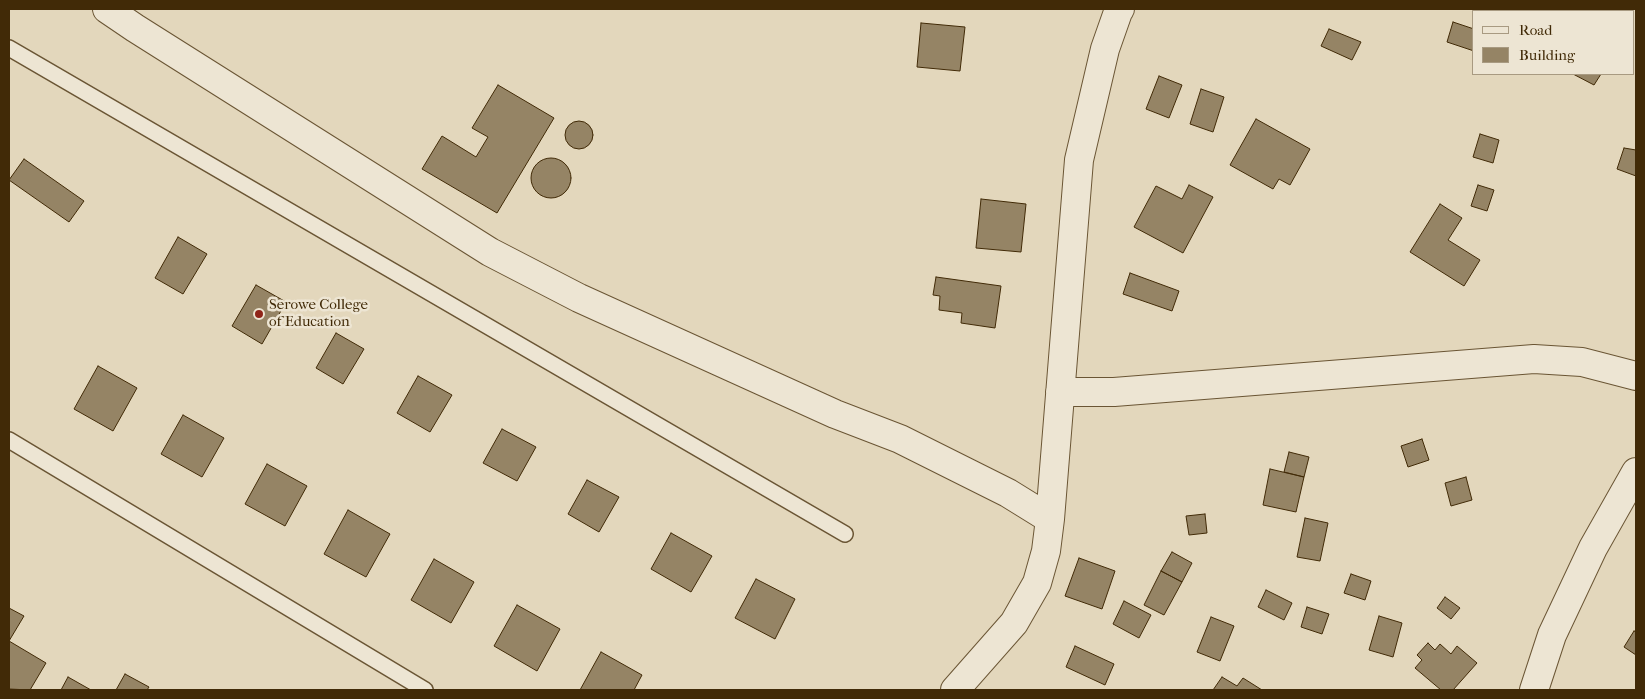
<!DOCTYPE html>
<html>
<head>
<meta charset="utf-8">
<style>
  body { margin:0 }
  #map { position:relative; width:1645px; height:699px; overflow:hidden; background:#e3d7bc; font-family:"IM FELL French Canon",serif }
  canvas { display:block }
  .frame { position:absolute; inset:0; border:10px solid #412a07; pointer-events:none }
  .legend { position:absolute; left:1472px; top:10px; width:162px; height:65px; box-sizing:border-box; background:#ede5d3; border:1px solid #a89a81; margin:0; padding:6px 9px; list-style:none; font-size:15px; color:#412a07 }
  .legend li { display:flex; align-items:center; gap:10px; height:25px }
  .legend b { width:25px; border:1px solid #a89a81 }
</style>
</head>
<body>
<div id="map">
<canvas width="1645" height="699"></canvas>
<div class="frame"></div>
<ul class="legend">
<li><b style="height:6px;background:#ede5d3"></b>Road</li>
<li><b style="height:14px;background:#958465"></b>Building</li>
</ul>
</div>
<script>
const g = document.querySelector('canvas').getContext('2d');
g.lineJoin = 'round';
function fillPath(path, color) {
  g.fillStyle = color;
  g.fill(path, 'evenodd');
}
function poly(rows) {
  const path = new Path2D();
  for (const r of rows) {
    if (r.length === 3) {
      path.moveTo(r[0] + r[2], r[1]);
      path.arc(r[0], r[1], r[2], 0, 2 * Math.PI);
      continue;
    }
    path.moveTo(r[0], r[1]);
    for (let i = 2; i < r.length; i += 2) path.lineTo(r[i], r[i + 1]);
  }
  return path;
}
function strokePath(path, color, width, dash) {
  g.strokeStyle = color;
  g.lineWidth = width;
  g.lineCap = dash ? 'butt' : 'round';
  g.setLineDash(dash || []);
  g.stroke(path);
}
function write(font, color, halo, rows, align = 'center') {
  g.font = font + ' "IM FELL French Canon",serif';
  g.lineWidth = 5;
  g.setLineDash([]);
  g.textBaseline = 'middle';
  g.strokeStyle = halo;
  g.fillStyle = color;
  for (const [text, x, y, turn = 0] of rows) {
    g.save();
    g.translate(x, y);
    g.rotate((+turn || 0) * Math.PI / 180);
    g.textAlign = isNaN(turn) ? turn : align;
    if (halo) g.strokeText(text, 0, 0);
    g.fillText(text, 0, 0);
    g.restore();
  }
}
const building = poly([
  [1492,9,1506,9,1514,11,1491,11,1492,9],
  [1453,22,1474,29,1474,51,1447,42,1453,22],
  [921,23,965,27,960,71,917,67,921,23],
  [1329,29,1361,42,1352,60,1321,46,1329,29],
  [1573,74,1601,74,1594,85,1573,74],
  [1159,76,1182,85,1169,118,1146,109,1159,76],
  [498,85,554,118,497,213,422,169,442,136,476,157,488,137,472,128,498,85],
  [1201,89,1224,97,1213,132,1190,124,1201,89],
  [1256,119,1310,149,1290,185,1279,179,1273,189,1230,165,1256,119],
  [579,135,14],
  [1480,134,1499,140,1493,163,1473,157,1480,134],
  [1624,148,1636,150,1636,176,1617,169,1624,148],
  [551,178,20],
  [24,159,84,201,69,222,9,180,24,159],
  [1189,185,1213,197,1183,253,1134,227,1156,186,1182,199,1189,185],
  [1478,185,1494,190,1487,211,1471,206,1478,185],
  [981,199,1026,204,1021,252,976,248,981,199],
  [1440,204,1462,218,1448,240,1480,260,1464,286,1410,252,1440,204],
  [178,237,207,254,183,294,155,278,178,237],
  [1130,273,1179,291,1172,311,1123,294,1130,273],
  [936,277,1001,286,995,328,961,323,962,313,939,310,940,296,933,295,936,277],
  [256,285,286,302,262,344,232,326,256,285],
  [336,333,364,349,343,384,316,368,336,333],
  [98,366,137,388,113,431,74,409,98,366],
  [418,376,452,395,430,432,397,413,418,376],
  [183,415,224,438,202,477,161,454,183,415],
  [502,429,536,447,517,481,483,463,502,429],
  [1422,439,1429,460,1408,467,1401,446,1422,439],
  [1289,452,1309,457,1304,477,1284,472,1289,452],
  [267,464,307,486,285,526,245,504,267,464],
  [1270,469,1304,477,1296,512,1263,505,1270,469],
  [1466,477,1472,500,1451,506,1445,483,1466,477],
  [587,480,619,497,599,532,568,514,587,480],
  [348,510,390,534,366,577,324,554,348,510],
  [1205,514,1207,533,1189,535,1186,516,1205,514],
  [1305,518,1328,523,1320,561,1297,557,1305,518],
  [671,533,712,556,691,592,651,569,671,533],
  [1172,552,1192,563,1182,582,1161,571,1172,552],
  [1079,558,1115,571,1102,609,1065,596,1079,558],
  [434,559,474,582,451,623,411,600,434,559],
  [1161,571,1182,582,1164,615,1144,605,1161,571],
  [1351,574,1371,581,1365,600,1344,593,1351,574],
  [756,579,795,599,775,639,735,618,756,579],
  [1266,590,1292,603,1284,620,1258,607,1266,590],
  [1445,597,1460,608,1451,619,1437,608,1445,597],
  [1124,601,1151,615,1139,638,1113,624,1124,601],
  [517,605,560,629,537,671,494,646,517,605],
  [1307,607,1329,614,1322,634,1301,627,1307,607],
  [9,608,24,616,9,641,46,663,30,690,9,689,9,608],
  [1379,616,1402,623,1393,657,1369,650,1379,616],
  [1211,617,1234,626,1220,661,1197,652,1211,617],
  [1634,631,1636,632,1636,655,1624,647,1634,631],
  [1428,643,1435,650,1440,644,1451,654,1457,646,1477,663,1453,690,1441,690,1415,668,1422,660,1417,655,1428,643],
  [1075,646,1114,664,1105,685,1066,667,1075,646],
  [601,652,642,675,634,690,580,690,601,652],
  [125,674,149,687,147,690,116,690,125,674],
  [68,677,91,690,61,690,68,677],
  [1222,677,1237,686,1243,678,1262,690,1213,690,1222,677]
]);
fillPath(building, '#958465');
strokePath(building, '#412a07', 1);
const lane = poly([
  [9,48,845,534],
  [9,440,425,690]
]);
const street = poly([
  [107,9,135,28,490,252,579,298,835,414,900,439,1008,493,1050,519],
  [1060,392,1114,392,1534,359,1582,362,1636,376],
  [955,690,1014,623,1037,583,1046,551,1050,519,1079,160,1105,49,1118,12,1120,9],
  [1534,690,1552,635,1593,548,1636,472]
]);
strokePath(lane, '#6a5534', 18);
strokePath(street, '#6a5534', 30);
strokePath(lane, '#ede5d3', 15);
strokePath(street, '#ede5d3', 28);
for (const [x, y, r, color] of [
  [259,314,5,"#8f2418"]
]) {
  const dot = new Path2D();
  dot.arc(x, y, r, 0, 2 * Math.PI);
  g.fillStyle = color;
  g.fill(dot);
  strokePath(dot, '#ede5d3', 2);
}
write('15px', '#412a07', '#ede5d3', [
  ["Serowe College",269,305],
  ["of Education",269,322]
], 'left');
</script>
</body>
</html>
